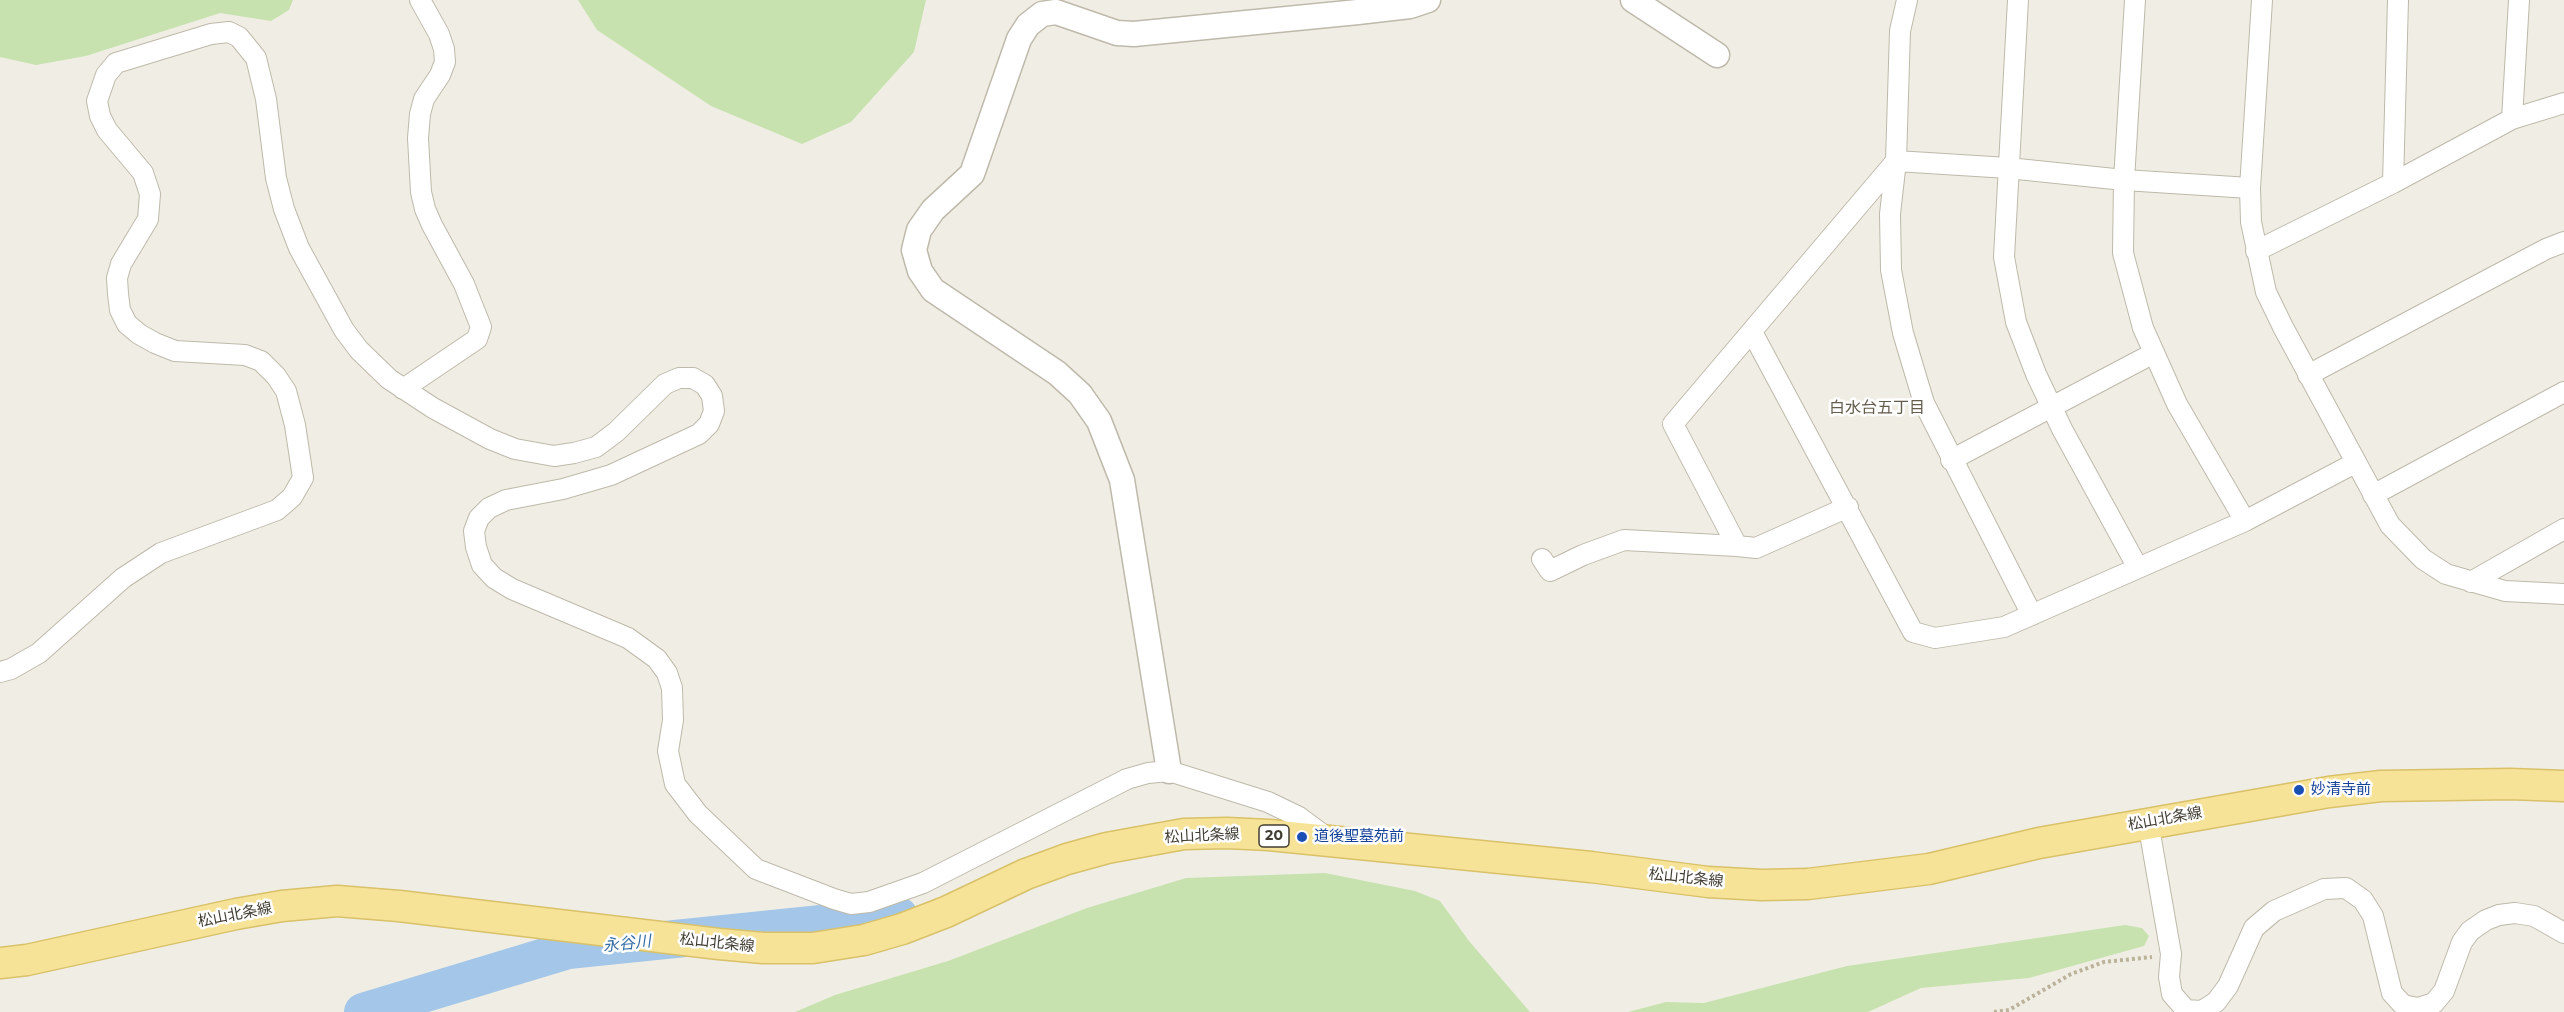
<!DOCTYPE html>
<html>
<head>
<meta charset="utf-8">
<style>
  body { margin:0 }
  canvas { display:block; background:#f0eee4 }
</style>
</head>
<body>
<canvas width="2564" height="1012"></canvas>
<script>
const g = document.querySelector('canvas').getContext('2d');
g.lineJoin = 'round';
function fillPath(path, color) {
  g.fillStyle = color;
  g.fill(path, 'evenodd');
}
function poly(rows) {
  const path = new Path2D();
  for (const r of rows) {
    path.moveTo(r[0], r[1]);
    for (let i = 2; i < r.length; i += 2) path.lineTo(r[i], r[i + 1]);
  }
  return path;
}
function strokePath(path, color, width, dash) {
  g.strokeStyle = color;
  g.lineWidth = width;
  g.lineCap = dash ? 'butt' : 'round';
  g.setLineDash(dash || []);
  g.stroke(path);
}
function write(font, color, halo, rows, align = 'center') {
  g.font = font + ' Montserrat,"Noto Sans JP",sans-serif';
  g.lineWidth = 5;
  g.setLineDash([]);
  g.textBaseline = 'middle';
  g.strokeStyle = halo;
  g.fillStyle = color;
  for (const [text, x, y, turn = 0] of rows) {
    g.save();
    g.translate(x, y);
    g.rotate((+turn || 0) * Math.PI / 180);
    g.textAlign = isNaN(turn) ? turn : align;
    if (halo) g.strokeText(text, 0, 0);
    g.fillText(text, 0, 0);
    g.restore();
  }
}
fillPath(poly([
  [0,0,293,0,289,10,271,21,220,13,86,56,36,65,0,57],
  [578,0,926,0,914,52,851,122,802,144,711,106,597,30],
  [1325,873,1415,891,1440,901,1469,941,1530,1012,795,1012,835,995,948,961,1087,908,1186,878],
  [2125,925,2142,928,2149,936,2144,946,2029,978,1921,988,1868,1012,1628,1012,1666,1002,1704,1003,1847,966]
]), '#c7e2af');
strokePath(poly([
  [363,1012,568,950,899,916]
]), '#a4c7e9', 38);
const minor = poly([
  [1907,0,1900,31,1896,161,1890,214,1891,270,1903,333,1924,403,2032,615],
  [2018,0,2004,257,2016,322,2036,374,2062,429,2138,568],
  [2135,0,2124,180,2123,253,2143,328,2177,404,2245,521],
  [2262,0,2250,188,2251,222,2266,292,2283,327,2390,525,2423,559,2446,574,2505,591,2564,594],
  [2512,119,2519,0],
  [1896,161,2008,168,2124,180,2250,188],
  [2393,183,2398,0],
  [2256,251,2393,183,2512,119,2564,103],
  [1752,332,1913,632,1935,638,2004,627,2245,521,2355,463],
  [2308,375,2546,249,2564,242],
  [403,389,477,339,481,327,464,284,432,225,425,209,421,192,418,138,420,114,424,99,440,75,445,62,444,49,439,34,420,0],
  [1951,460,2154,353],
  [2373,495,2564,392],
  [1848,507,1756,548,1737,546,1673,424,1896,161],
  [1542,559,1550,571,1583,555,1624,540,1737,546],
  [2471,582,2564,529],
  [0,672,11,669,39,653,123,578,161,553,277,510,292,497,303,478,295,425,286,391,276,376,261,361,245,355,175,351,155,343,139,334,127,324,120,310,118,294,117,278,121,264,148,219,150,194,143,173,107,130,100,116,97,101,106,75,116,63,211,34,229,32,239,37,256,58,266,99,276,178,284,209,299,248,344,330,359,350,389,379,433,408,490,439,515,449,554,456,574,453,596,447,616,432,665,384,679,378,693,378,705,385,712,396,714,411,709,424,699,434,611,475,563,489,506,500,489,508,479,518,474,531,476,547,482,565,494,578,512,589,628,638,657,659,667,673,672,688,673,720,668,751,675,784,698,814,756,869,834,899,851,904,869,902,923,883,1127,779,1148,773,1169,771,1268,802,1299,817,1330,840],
  [2148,822,2171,954,2169,977,2172,994,2186,1010,2202,1011,2216,1002,2228,986,2254,928,2274,911,2324,889,2346,888,2363,900,2373,916,2392,993,2403,1005,2418,1008,2434,1003,2444,991,2462,942,2470,931,2486,920,2499,915,2515,913,2534,916,2564,933]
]);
const tertiary = poly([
  [1633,0,1717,55],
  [1169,771,1122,480,1099,421,1080,394,1057,373,933,290,920,271,914,250,919,230,933,210,972,174,1019,39,1028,25,1042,14,1056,12,1117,33,1134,34,1358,12,1410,6,1428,0]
]);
const primary = poly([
  [0,963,27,960,236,914,282,906,337,901,399,906,719,944,763,948,813,948,864,940,902,929,946,912,1026,874,1067,859,1107,848,1184,834,1227,833,1269,835,1591,867,1708,882,1762,885,1808,884,1929,869,2039,843,2329,792,2381,786,2510,784,2564,786]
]);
strokePath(minor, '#beb9aa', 22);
strokePath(tertiary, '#beb9aa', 27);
strokePath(primary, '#d9c169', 33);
strokePath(poly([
  [1994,1012,2009,1010,2071,974,2104,962,2152,957]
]), '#bbb29a', 4, [3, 3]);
strokePath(minor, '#fff', 20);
strokePath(tertiary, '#fff', 24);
strokePath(primary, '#f6e397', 30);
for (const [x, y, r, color] of [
  [2299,790,6,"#1a4fb4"],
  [1302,837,6,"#1a4fb4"]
]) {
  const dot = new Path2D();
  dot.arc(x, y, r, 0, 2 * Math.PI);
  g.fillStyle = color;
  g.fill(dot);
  strokePath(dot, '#fff', 2);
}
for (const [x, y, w] of [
  [1274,836,30]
]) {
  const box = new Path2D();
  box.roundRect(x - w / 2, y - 11, w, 22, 4.5);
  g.fillStyle = '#fff';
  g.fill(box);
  strokePath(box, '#423e34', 1.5);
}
write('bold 14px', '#423e34', null, [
  ["20",1274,836]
]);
write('15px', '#164399', '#fff', [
  ["妙清寺前",2311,790],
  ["道後聖墓苑前",1314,837]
], 'left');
write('15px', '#423e34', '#fff', [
  ["松山北条線",2165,819,-10],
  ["松山北条線",1202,836,-3],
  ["松山北条線",1686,878,6],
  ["松山北条線",235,915,-11],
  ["松山北条線",717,943,6]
]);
write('16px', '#645c4c', '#fff', [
  ["白水台五丁目",1877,408]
]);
write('italic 16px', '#376da4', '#fff', [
  ["永谷川",627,944,-6]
]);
</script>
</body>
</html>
